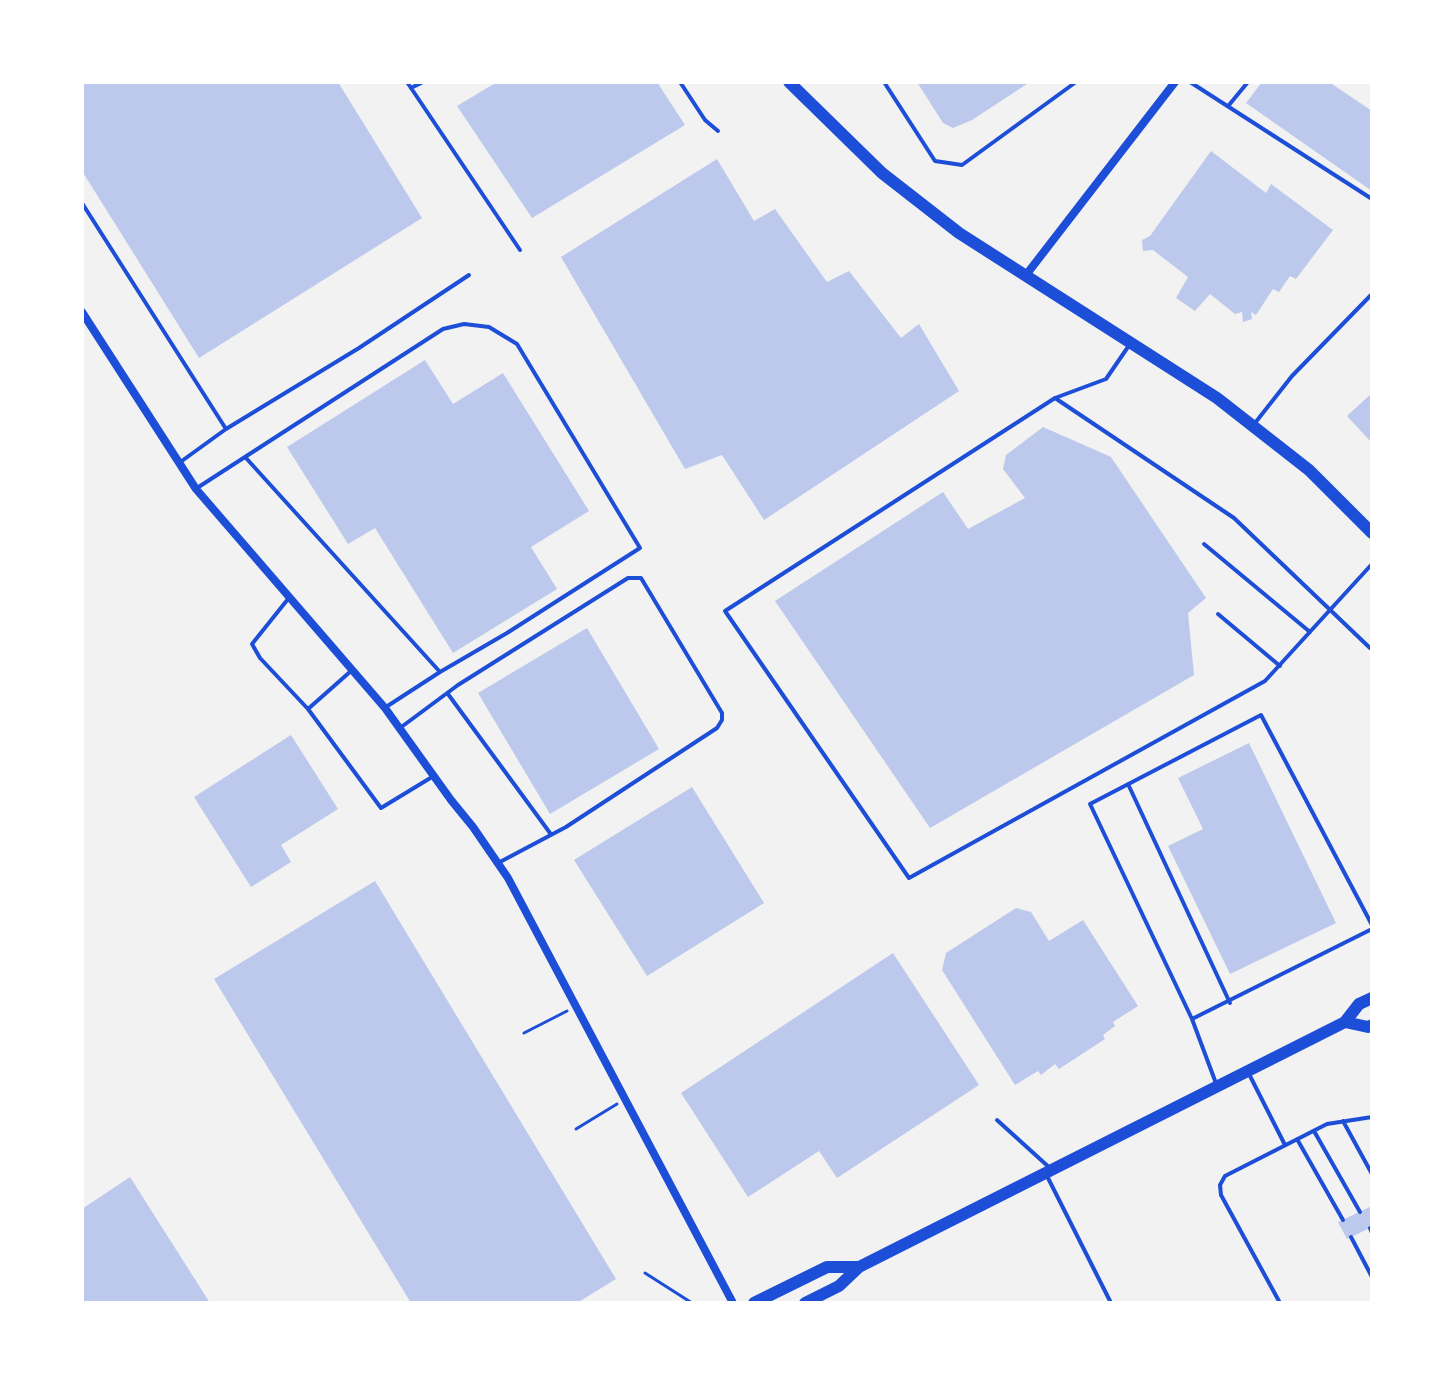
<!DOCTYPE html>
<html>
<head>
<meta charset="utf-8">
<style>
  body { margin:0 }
  #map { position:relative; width:1454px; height:1385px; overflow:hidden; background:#f2f2f2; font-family:Montserrat,sans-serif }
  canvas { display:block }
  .frame { position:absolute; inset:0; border:84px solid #fff; pointer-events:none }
</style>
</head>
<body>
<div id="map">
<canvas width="1454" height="1385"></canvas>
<div class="frame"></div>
</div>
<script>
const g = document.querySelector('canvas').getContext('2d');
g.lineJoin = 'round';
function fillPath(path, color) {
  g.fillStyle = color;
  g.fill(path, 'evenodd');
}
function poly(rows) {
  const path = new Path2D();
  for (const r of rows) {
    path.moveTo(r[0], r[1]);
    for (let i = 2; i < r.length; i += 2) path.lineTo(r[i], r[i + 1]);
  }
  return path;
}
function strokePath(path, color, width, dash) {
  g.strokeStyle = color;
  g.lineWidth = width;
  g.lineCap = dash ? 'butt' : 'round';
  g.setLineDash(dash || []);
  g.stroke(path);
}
fillPath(poly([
  [82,82,338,82,422,218,199,358,82,171],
  [497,82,657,82,685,125,532,218,457,106],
  [917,82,1030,82,972,120,953,128,943,123],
  [1262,82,1329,82,1372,111,1372,191,1246,103],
  [1211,151,1266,193,1271,184,1333,230,1296,279,1290,276,1279,292,1273,289,1256,315,1251,312,1252,319,1243,322,1242,312,1235,314,1210,294,1195,311,1176,298,1188,277,1153,250,1143,251,1142,240,1150,236],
  [717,159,754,221,775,209,827,282,849,271,901,338,919,324,959,391,764,520,722,455,685,469,561,257],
  [425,360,453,404,503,373,589,511,531,547,557,589,453,653,375,528,348,544,287,447],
  [1372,393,1372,443,1347,416],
  [1043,427,1111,457,1206,598,1188,613,1194,675,930,828,775,601,943,492,968,529,1025,498,1003,469,1006,455],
  [587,628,659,749,550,814,478,693],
  [291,735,338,809,281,845,291,862,251,887,194,797],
  [1249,743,1336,923,1230,974,1168,846,1203,829,1178,778],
  [692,787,764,903,647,976,574,860],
  [375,881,616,1279,577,1303,411,1303,214,979],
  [1016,908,1031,912,1049,941,1083,920,1138,1006,1113,1022,1115,1026,1103,1035,1105,1039,1059,1069,1055,1064,1041,1075,1038,1071,1015,1085,942,970,946,953],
  [893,953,979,1085,837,1178,819,1151,748,1197,681,1093],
  [130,1177,210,1303,82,1303,82,1209],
  [1372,1206,1372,1227,1347,1239,1338,1222]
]), '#bdc9ec');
strokePath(poly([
  [524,1033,567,1011],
  [576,1129,617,1104],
  [645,1273,692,1303]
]), '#1d4ed8', 3);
strokePath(poly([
  [407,82,520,250],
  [680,82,705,120,718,131],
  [884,82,935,161,962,165,1076,82],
  [1190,82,1372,199],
  [411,88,423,82],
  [1229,105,1248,82],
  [82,203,226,429],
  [1130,344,1106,379,1055,398,725,611,909,878,1265,681,1372,564],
  [1055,398,1234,518,1370,648],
  [1255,423,1292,376,1372,294],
  [246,458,440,672,386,707],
  [179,463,226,429,359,348,469,275],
  [197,488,443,329,464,324,489,327,517,344,640,548,507,633,440,672],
  [1204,544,1310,632],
  [288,599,252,644,260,658,308,709,381,808,432,777],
  [1218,614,1280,666],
  [448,694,550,833],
  [308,709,351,671],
  [400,728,458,685,628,578,641,578,722,713,722,720,717,728,566,827,498,863],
  [1128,784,1230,1003],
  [1192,1019,1372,929],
  [1249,1074,1285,1145],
  [1217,1086,1192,1019,1090,804,1261,715,1372,925],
  [997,1120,1051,1169],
  [1343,1121,1372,1174],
  [1314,1131,1360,1212],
  [1297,1139,1343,1220],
  [1047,1176,1111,1303],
  [1370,1228,1372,1233],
  [1351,1237,1372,1277],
  [1280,1303,1221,1195,1220,1185,1225,1176,1327,1124,1372,1117]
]), '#1d4ed8', 4);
strokePath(poly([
  [1026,275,1175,82],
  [82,312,196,489,385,708,451,800,473,827,508,878,733,1303]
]), '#1d4ed8', 8);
strokePath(poly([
  [789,82,882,173,959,233,1217,398,1309,470,1372,533],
  [1345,1022,1368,1027,1372,1025],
  [754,1303,827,1267,859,1267],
  [805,1303,839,1286,859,1267,1345,1022,1359,1004,1372,998]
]), '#1d4ed8', 12);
</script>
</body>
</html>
